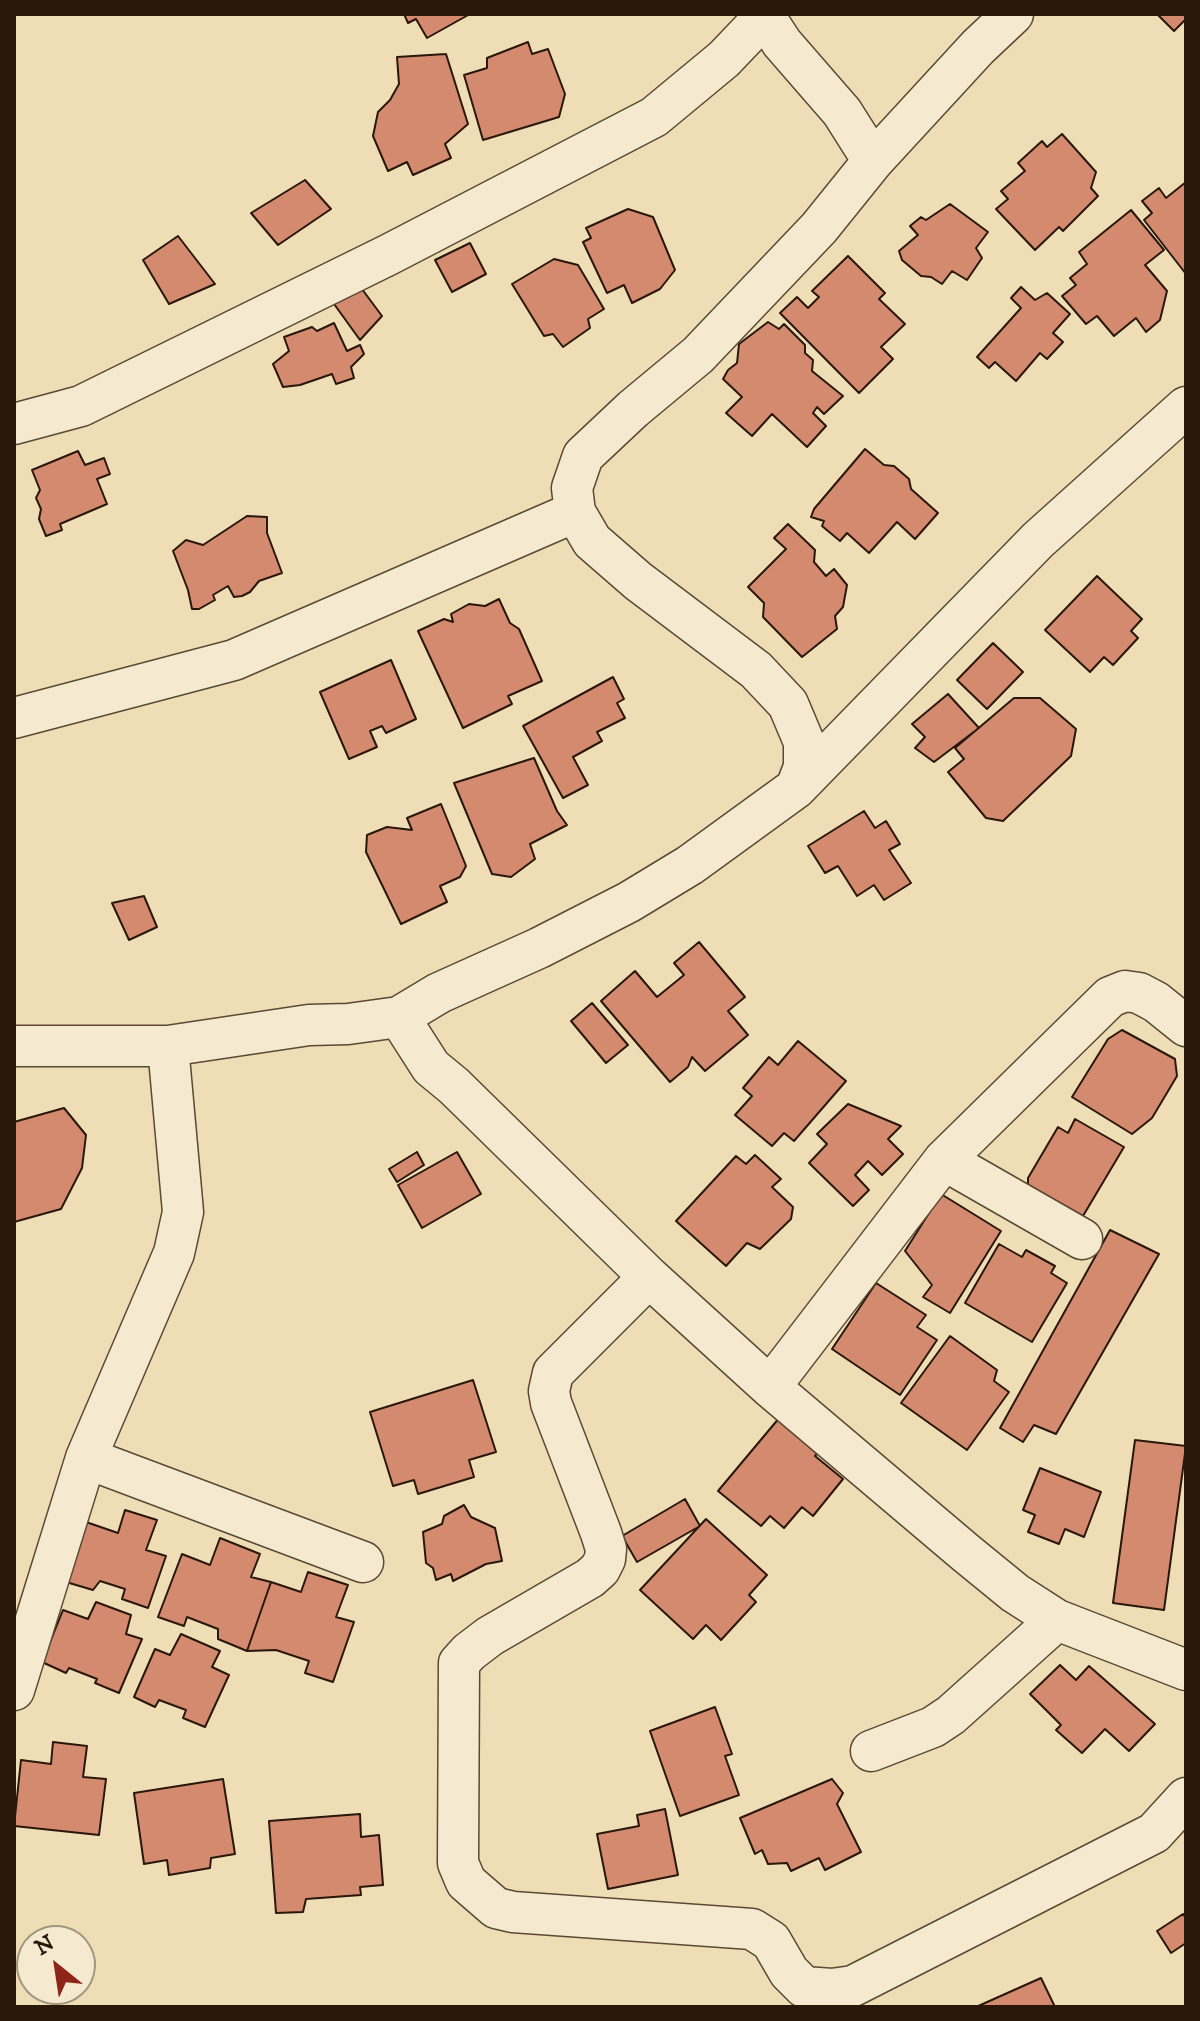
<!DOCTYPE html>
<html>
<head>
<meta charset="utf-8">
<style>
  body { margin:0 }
  #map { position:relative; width:1200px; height:2021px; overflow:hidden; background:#efdeb5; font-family:"IM FELL DW Pica",serif }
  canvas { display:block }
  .frame { position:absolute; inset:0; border:16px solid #28170a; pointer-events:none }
  .north { position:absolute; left:16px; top:1925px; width:80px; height:80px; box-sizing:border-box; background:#f5eacf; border:2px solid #a39680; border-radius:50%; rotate:330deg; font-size:22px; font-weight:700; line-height:32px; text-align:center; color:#28170a }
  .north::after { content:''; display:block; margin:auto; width:28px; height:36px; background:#8f2418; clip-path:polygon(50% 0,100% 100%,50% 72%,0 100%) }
</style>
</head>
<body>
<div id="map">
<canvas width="1200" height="2021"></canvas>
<div class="frame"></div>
<div class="north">N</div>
</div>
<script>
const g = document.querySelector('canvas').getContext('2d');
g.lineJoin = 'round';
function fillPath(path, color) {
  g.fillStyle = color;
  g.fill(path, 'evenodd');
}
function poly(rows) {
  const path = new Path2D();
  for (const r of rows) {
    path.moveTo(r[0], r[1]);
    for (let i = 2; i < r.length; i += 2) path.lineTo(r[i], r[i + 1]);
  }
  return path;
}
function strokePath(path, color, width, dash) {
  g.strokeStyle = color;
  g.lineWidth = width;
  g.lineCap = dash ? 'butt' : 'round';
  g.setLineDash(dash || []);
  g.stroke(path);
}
const building = poly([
  [404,14,470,14,427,38,416,19,408,23,404,14],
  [1157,14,1186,14,1186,19,1174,31,1157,14],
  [528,42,532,54,548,49,565,94,559,117,483,140,464,75,487,68,487,58,528,42],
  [446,54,468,124,445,144,451,158,413,175,407,162,388,171,373,136,378,112,390,100,399,84,397,57,446,54],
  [1062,134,1096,172,1091,188,1098,196,1063,231,1059,227,1035,250,996,209,1008,199,1001,191,1025,171,1018,163,1042,141,1047,147,1062,134],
  [305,180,331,209,278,245,251,213,305,180],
  [1186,182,1186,274,1144,220,1152,213,1142,201,1159,188,1166,198,1186,182],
  [950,204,988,232,976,248,982,258,967,280,952,271,942,284,931,277,921,276,902,260,899,251,918,235,910,226,921,217,926,220,950,204],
  [628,209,653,217,675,270,660,289,632,303,624,285,607,293,583,242,591,238,586,228,628,209],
  [1131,210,1164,250,1145,265,1167,291,1160,320,1146,332,1136,318,1114,336,1097,316,1086,324,1062,296,1076,285,1070,278,1087,264,1079,252,1131,210],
  [178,236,215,284,169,304,143,260,178,236],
  [470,243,486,274,452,292,435,260,470,243],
  [848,256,885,293,879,299,905,324,881,347,893,359,859,393,780,313,797,297,808,308,819,297,812,291,848,256],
  [554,259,578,265,604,309,588,319,590,328,563,347,553,334,544,336,512,284,554,259],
  [356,281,382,316,360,340,329,297,356,281],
  [1021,287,1035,300,1047,293,1070,314,1053,333,1063,342,1047,359,1040,353,1016,381,995,362,989,368,977,357,1021,308,1011,298,1021,287],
  [768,322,779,329,784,324,805,345,805,353,813,360,812,371,843,396,824,414,817,407,813,413,826,426,807,447,772,414,752,436,726,413,742,397,723,379,728,370,737,363,739,344,768,322],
  [334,323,347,351,360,345,364,354,351,367,354,378,336,384,332,374,300,385,283,387,273,364,289,351,284,337,312,327,317,331,334,323],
  [865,449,884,465,894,466,909,479,911,489,938,513,915,539,897,522,869,553,847,533,840,541,822,526,824,521,811,517,814,509,865,449],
  [78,451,85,465,104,458,110,474,97,479,107,504,60,524,62,530,46,536,39,519,41,509,36,498,40,490,32,470,78,451],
  [247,516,267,517,267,533,282,573,259,581,250,592,242,596,234,597,228,586,213,595,215,600,199,609,192,609,188,590,173,551,186,540,203,545,247,516],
  [788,524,815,550,814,562,826,576,834,569,847,585,843,607,835,616,837,629,802,657,763,617,764,603,748,587,786,549,774,538,788,524],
  [1097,576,1142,619,1131,631,1138,638,1113,665,1104,657,1090,672,1045,630,1097,576],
  [499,599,510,623,519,629,542,681,508,696,512,704,463,728,418,631,444,619,453,622,451,614,469,604,485,606,499,599],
  [993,643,1023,672,987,709,957,680,993,643],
  [391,660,416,719,386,733,382,726,370,731,377,747,349,759,320,692,391,660],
  [613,677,624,699,617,703,625,718,597,732,602,741,573,757,588,785,563,798,523,726,613,677],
  [948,694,979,728,934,762,915,748,925,737,912,724,948,694],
  [1014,698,1040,698,1076,729,1071,756,1003,821,986,818,948,772,964,759,955,748,1014,698],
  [534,758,557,811,567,825,530,844,535,859,511,877,492,874,454,783,534,758],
  [441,804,466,866,460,877,440,886,447,902,401,924,366,852,367,835,387,827,412,830,407,818,441,804],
  [864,811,875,828,886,821,900,844,889,850,911,883,884,900,874,885,857,896,838,866,825,873,808,846,864,811],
  [144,896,157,927,129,940,112,903,144,896],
  [699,942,745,997,728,1011,748,1035,705,1071,692,1057,688,1067,670,1082,601,1001,635,971,657,997,684,975,674,963,699,942],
  [592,1003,628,1045,606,1063,571,1021,592,1003],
  [1122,1030,1175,1059,1177,1076,1152,1118,1132,1134,1072,1097,1108,1039,1122,1030],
  [798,1041,846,1081,794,1141,784,1133,772,1146,735,1115,752,1096,743,1088,769,1057,778,1065,798,1041],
  [848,1104,901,1126,888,1139,903,1154,882,1175,868,1161,855,1175,869,1190,853,1206,809,1163,827,1144,817,1134,848,1104],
  [64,1108,86,1135,82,1168,61,1209,14,1222,14,1122,64,1108],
  [1075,1119,1124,1147,1083,1216,1028,1185,1028,1178,1058,1127,1068,1133,1075,1119],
  [417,1152,424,1165,397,1182,389,1169,417,1152],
  [457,1152,481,1194,422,1228,398,1185,457,1152],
  [755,1155,781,1179,772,1187,793,1207,791,1219,760,1249,747,1243,726,1266,676,1221,736,1156,746,1164,755,1155],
  [941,1194,1001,1231,950,1313,923,1297,932,1285,905,1251,941,1194],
  [1110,1230,1159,1254,1056,1434,1034,1425,1023,1442,1000,1428,1110,1230],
  [999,1244,1022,1257,1026,1250,1055,1266,1051,1273,1067,1283,1032,1342,965,1303,999,1244],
  [876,1283,926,1315,917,1327,937,1340,900,1395,832,1349,876,1283],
  [950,1336,997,1370,994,1381,1009,1392,967,1450,901,1403,950,1336],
  [473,1380,496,1452,469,1460,474,1477,418,1494,414,1480,393,1486,370,1412,473,1380],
  [785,1411,825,1444,815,1456,843,1479,813,1516,802,1507,784,1528,770,1516,761,1526,718,1491,785,1411],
  [1135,1440,1186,1446,1164,1610,1113,1603,1135,1440],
  [1040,1468,1101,1492,1084,1537,1065,1529,1059,1544,1028,1532,1035,1515,1023,1510,1040,1468],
  [685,1499,700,1526,637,1562,622,1536,685,1499],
  [464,1505,471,1517,495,1528,502,1561,486,1564,453,1581,451,1574,436,1580,433,1568,426,1563,423,1532,442,1524,444,1516,464,1505],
  [125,1510,157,1520,146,1550,166,1556,148,1608,122,1599,125,1589,100,1581,93,1590,66,1582,86,1522,118,1533,125,1510],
  [706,1519,767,1575,749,1595,756,1602,721,1640,706,1625,693,1639,640,1590,706,1519],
  [220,1538,260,1554,251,1577,271,1582,247,1651,218,1639,218,1629,187,1617,184,1626,158,1617,182,1554,210,1565,220,1538],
  [308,1572,348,1585,336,1617,354,1622,333,1682,305,1673,309,1661,276,1650,247,1651,271,1582,301,1592,308,1572],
  [96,1602,131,1615,126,1634,142,1639,119,1693,95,1683,97,1679,69,1668,66,1673,42,1662,63,1610,88,1619,96,1602],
  [181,1634,220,1651,212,1667,229,1675,205,1727,183,1718,186,1710,159,1700,155,1707,134,1697,155,1649,170,1655,181,1634],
  [1060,1665,1076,1680,1089,1666,1155,1724,1129,1751,1105,1729,1082,1753,1056,1730,1061,1725,1030,1694,1060,1665],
  [715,1707,732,1754,725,1756,739,1795,680,1816,650,1731,715,1707],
  [53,1742,87,1746,83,1777,106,1779,99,1835,14,1826,21,1760,51,1764,53,1742],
  [223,1779,235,1854,211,1858,210,1868,169,1875,167,1860,144,1864,134,1793,223,1779],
  [832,1779,843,1793,837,1804,861,1852,825,1870,819,1858,791,1871,787,1863,768,1864,762,1850,755,1854,740,1818,832,1779],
  [665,1809,678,1875,608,1889,597,1834,639,1826,637,1815,665,1809],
  [360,1814,361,1837,379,1835,383,1885,360,1887,361,1895,306,1899,303,1912,276,1913,269,1821,360,1814],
  [1183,1914,1186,1918,1186,1943,1171,1953,1157,1931,1183,1914],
  [1041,1978,1055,2007,976,2007,1041,1978]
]);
fillPath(building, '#d48a6f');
strokePath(building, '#28170a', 2);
const minor = poly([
  [763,14,782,43,842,112,873,161],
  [14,424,81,406,388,255,654,117,724,59,765,16],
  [14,718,234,660,575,512],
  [796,788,804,767,804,742,788,704,756,670,638,581,592,541,575,512,572,488,583,456,633,409,698,355,819,228,873,161,978,47,1013,14],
  [399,1017,439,993,539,948,629,902,690,865,796,788,1038,540,1186,407],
  [14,1046,168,1046,309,1025,348,1024,399,1017,431,1067,454,1086,649,1277,770,1387,966,1553,1015,1593,1057,1620,1186,1670],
  [944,1160,1082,1239],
  [649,1277,553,1373,549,1391,551,1403,601,1533,606,1549,605,1559,600,1569,590,1578,490,1636,469,1652,459,1663,458,1863,466,1882,496,1908,513,1912,752,1929,771,1941,789,1972,804,1987,832,1989,853,1986,1154,1833,1186,1798],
  [770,1387,944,1160,1110,997,1125,991,1139,993,1156,1002,1186,1026],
  [86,1458,363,1562],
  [14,1690,86,1458,174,1253,183,1212,168,1046],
  [871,1751,933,1727,951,1715,1057,1620]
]);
strokePath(minor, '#5a4935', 43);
strokePath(minor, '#f5eacf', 40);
</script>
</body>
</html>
